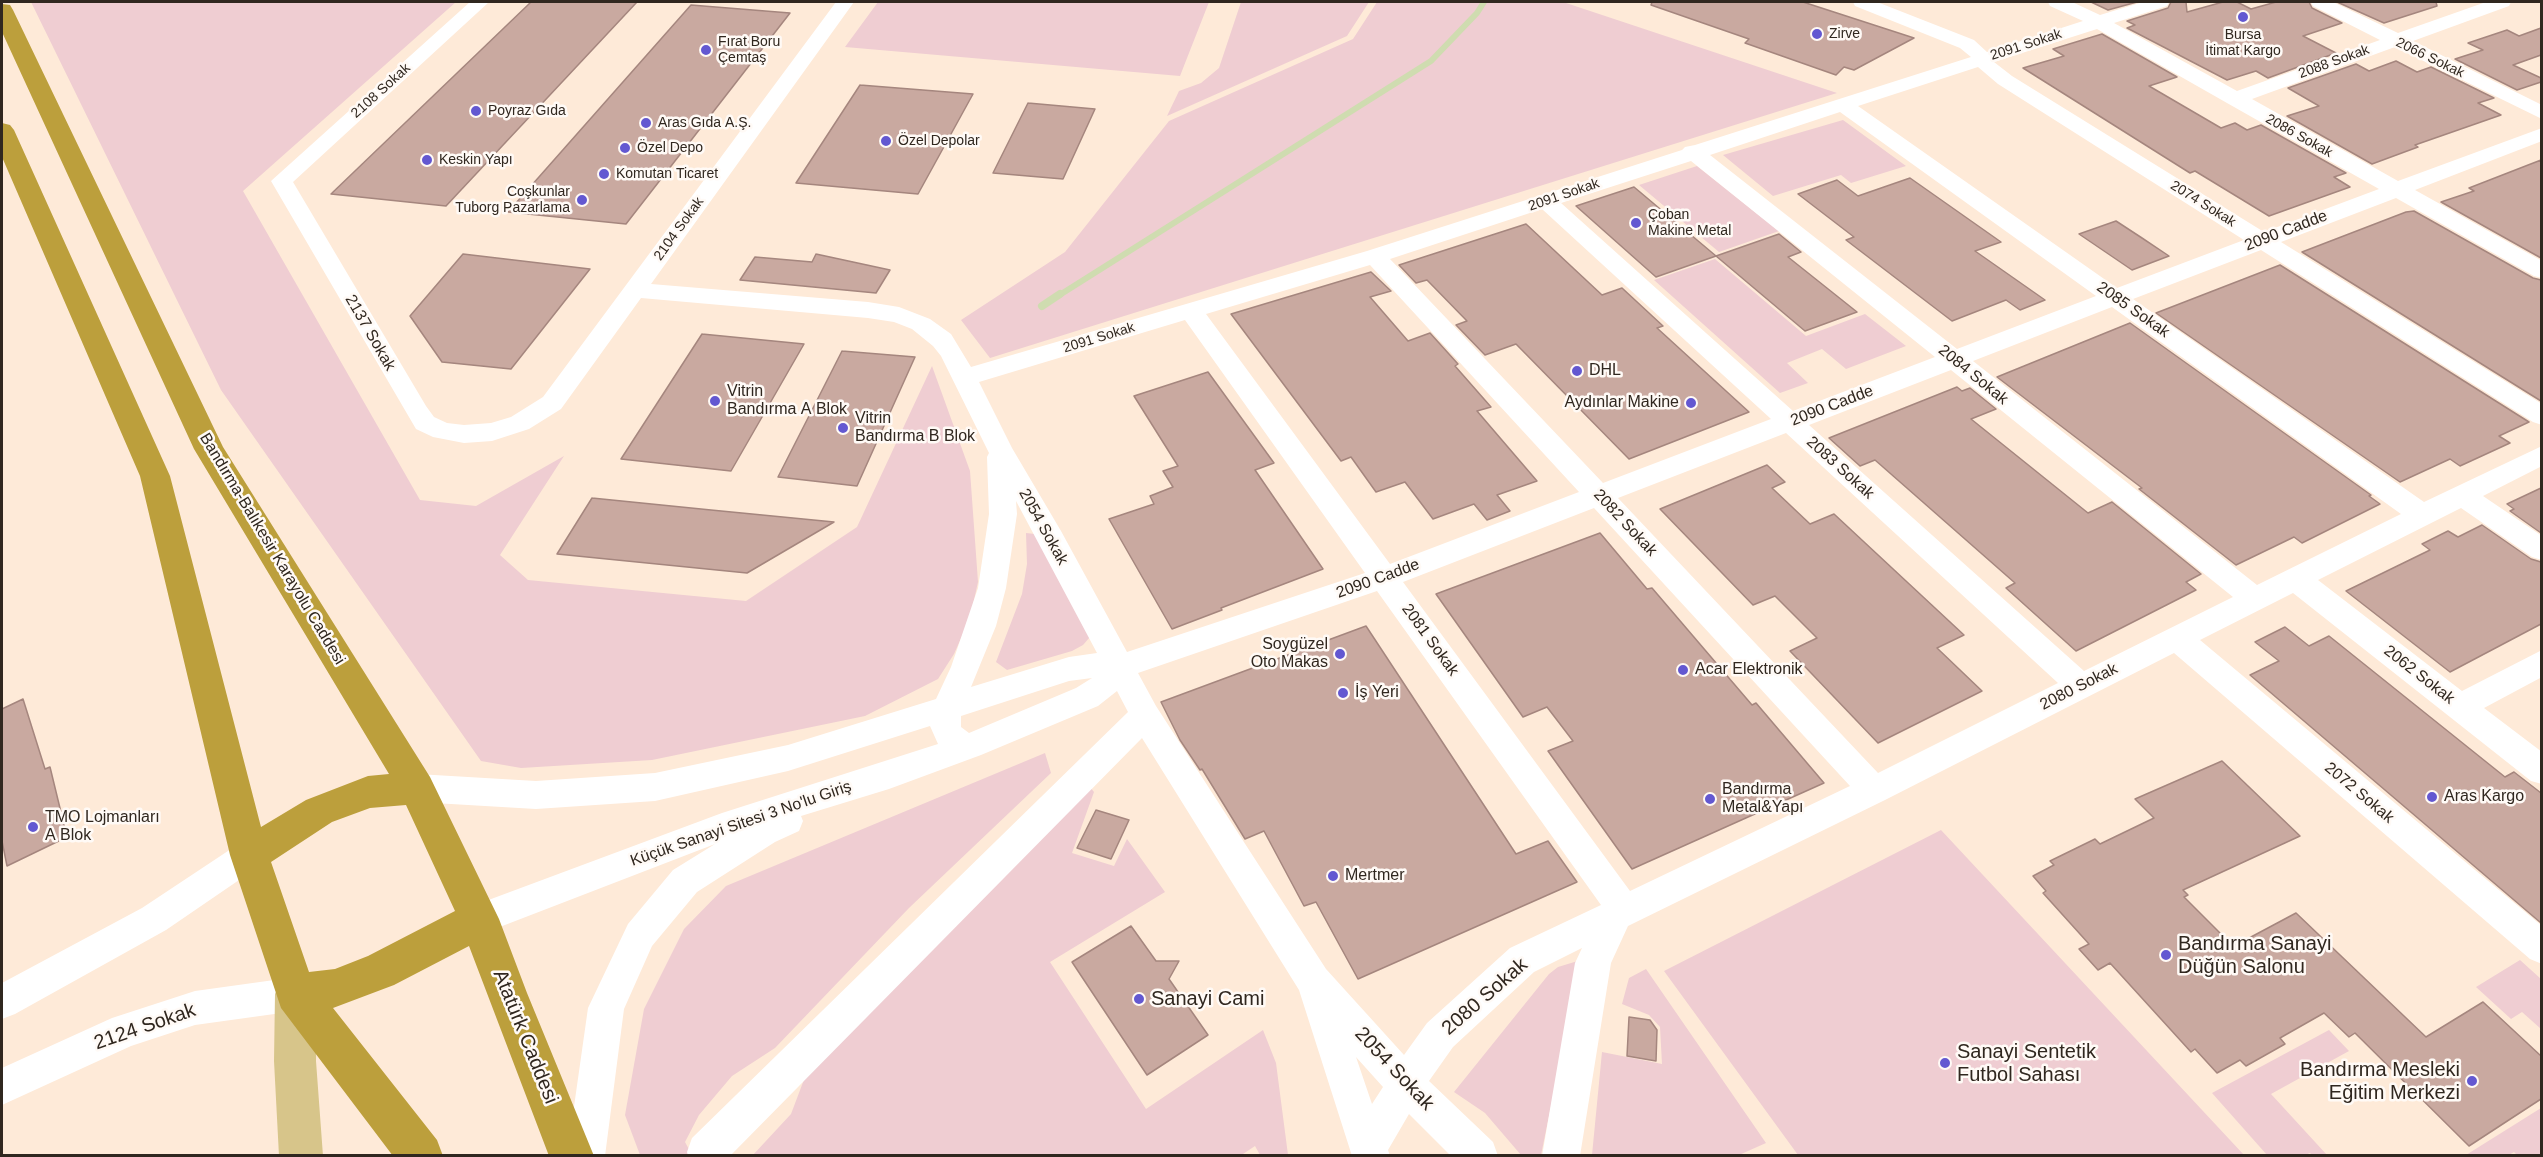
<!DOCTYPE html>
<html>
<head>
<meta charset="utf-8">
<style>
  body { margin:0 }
  #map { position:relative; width:2543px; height:1157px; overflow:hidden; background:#feead8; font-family:Helvetica,sans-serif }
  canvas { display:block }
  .frame { position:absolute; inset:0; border:3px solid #30271f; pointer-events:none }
</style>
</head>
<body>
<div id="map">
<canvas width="2543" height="1157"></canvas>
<div class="frame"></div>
</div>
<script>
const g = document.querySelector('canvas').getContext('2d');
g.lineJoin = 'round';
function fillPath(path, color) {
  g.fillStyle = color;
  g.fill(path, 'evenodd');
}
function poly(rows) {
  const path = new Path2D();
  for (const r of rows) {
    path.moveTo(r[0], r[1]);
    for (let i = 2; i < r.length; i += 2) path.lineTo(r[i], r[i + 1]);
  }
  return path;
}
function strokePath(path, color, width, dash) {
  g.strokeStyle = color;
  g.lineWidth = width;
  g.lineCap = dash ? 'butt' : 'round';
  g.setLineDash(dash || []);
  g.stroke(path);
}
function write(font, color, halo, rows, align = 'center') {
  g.font = font + ' Helvetica,sans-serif';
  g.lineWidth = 5;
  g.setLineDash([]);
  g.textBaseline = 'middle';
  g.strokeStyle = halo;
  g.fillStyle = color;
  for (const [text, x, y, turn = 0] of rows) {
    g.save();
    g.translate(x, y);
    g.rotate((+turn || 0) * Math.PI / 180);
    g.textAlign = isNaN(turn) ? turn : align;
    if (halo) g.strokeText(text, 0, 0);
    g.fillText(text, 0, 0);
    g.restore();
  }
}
fillPath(poly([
  [31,2,456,2,243,191,420,500,476,506,564,456,500,555,528,580,746,601,857,527,932,366,970,471,978,582,970,618,954,654,938,679,865,716,652,760,521,768,481,761,221,390],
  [878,2,1209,2,1180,76,845,47],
  [1241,2,1369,2,1347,36,1167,116,1179,91,1201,83,1219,68],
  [1377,2,1563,2,1837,93,990,358,961,320,1065,252,1169,121,1353,39],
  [1843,120,1906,166,1851,183,1841,175,1773,196,1723,155],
  [1697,166,1779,231,1719,252,1639,185],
  [1715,259,1806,336,1865,314,1906,346,1846,369,1822,349,1787,363,1808,383,1780,393,1654,280],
  [1026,533,1035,534,1090,637,1083,645,1072,651,1007,670,996,662,1022,594,1027,564],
  [1045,753,1051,773,909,908,775,1048,732,1076,699,1115,685,1142,692,1155,640,1155,625,1115,644,1009,684,929,726,886],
  [1090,787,1094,792,1072,853,1114,866,1127,839,1165,892,1050,962,1146,1109,1263,1030,1276,1063,1288,1155,1260,1155,1255,1146,1240,1156,752,1156,791,1114,805,1077],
  [1941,830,2244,1155,1798,1155,1664,971],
  [1581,960,1541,1155,1521,1155,1485,1113,1454,1092,1549,974,1558,967],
  [2520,960,2541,979,2541,1029,2522,1012,2511,1019,2476,987],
  [1646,969,1766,1143,1739,1155,1592,1155,1602,1052,1662,1064,1660,1027,1649,1015,1622,1004,1629,978],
  [2329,1030,2349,1051,2271,1094,2327,1155,2312,1155,2310,1153,2305,1155,2267,1155,2212,1093],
  [2541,1108,2541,1155,2517,1155,2514,1152,2509,1155,2466,1155]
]), '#efcdd2');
strokePath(poly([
  [1058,296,1431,61,1477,13,1484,2]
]), '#cfdcb0', 6);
strokePath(poly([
  [1042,306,1060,294]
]), '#cfdcb0', 8);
const building = poly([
  [531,2,637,2,446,206,331,194,531,2],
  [1652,2,1803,2,1914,38,1854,70,1844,67,1836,75,1745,43,1749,39,1651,5,1652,2],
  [2091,2,2137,2,2108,10,2091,2],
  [2171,2,2186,2,2187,12,2223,2,2237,2,2251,9,2276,2,2309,2,2312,8,2342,23,2303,36,2336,53,2268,78,2256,71,2227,80,2127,28,2135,25,2127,21,2168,8,2171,2],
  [2337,2,2436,2,2437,6,2384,23,2337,2],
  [691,5,790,13,626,224,508,212,691,5],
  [2541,28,2541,55,2513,65,2541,78,2541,82,2517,90,2455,59,2483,50,2468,43,2507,30,2519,36,2541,28],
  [2102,34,2177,77,2149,86,2221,128,2235,123,2247,130,2261,125,2346,173,2334,177,2350,187,2269,216,2195,171,2190,173,2023,68,2064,56,2053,49,2102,34],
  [2396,61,2417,72,2431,67,2494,98,2478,103,2501,115,2415,145,2418,147,2372,164,2287,116,2319,106,2288,88,2356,64,2369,71,2396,61],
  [860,85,973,94,918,194,796,183,860,85],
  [1028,103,1095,109,1063,179,993,173,1028,103],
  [2541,160,2541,258,2441,202,2474,191,2469,188,2541,160],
  [1910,178,2001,242,1975,251,2045,300,2020,310,2006,300,1952,321,1846,240,1854,237,1798,194,1837,180,1858,196,1910,178],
  [1634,187,1716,256,1656,277,1576,206,1634,187],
  [2414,211,2533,278,2541,280,2541,401,2302,252,2406,212,2414,211],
  [2116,221,2142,238,2169,256,2132,270,2079,234,2116,221],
  [1526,224,1602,295,1622,288,1663,326,1657,328,1749,412,1629,459,1516,344,1485,355,1456,325,1467,321,1427,280,1416,283,1399,265,1526,224],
  [1779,234,1801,252,1788,257,1857,312,1805,331,1716,256,1779,234],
  [463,254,590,269,511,369,442,362,410,316,463,254],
  [816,254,890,270,876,293,740,280,755,257,812,262,816,254],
  [2280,265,2529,422,2499,436,2510,443,2460,466,2450,459,2400,482,2156,313,2280,265],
  [1371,272,1391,291,1370,297,1408,341,1430,333,1458,364,1455,366,1491,407,1477,411,1537,481,1497,495,1510,511,1487,520,1474,504,1433,519,1405,482,1376,492,1351,457,1341,461,1231,314,1371,272],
  [2130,323,2371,495,2369,496,2380,504,2302,543,2294,537,2236,565,2139,489,2142,488,1997,377,2130,323],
  [702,334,804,344,731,471,621,459,702,334],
  [842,351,915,357,857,486,778,477,842,351],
  [1208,372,1274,463,1255,470,1323,569,1221,608,1222,610,1172,629,1109,519,1154,504,1150,496,1173,487,1163,471,1178,466,1134,396,1208,372],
  [1957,387,1962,391,1970,388,1996,409,1971,419,2088,513,2112,502,2201,574,2186,582,2196,590,2076,651,2006,588,2015,583,1875,460,1860,466,1829,438,1957,387],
  [1767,465,1785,482,1772,488,1810,524,1834,514,1964,635,1937,648,1982,691,1878,743,1790,651,1817,638,1775,596,1753,605,1660,509,1767,465],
  [2541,488,2541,533,2510,511,2514,509,2507,504,2541,488],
  [592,498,711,510,834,522,747,573,557,554,592,498],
  [2482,525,2531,559,2541,562,2541,624,2450,672,2346,591,2430,550,2422,544,2448,531,2458,537,2482,525],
  [1600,533,1647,589,1652,588,1752,705,1756,703,1824,783,1632,869,1548,751,1573,741,1547,707,1523,717,1436,594,1600,533],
  [1366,626,1516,854,1548,841,1577,882,1358,979,1316,902,1304,906,1264,831,1245,839,1202,769,1200,770,1180,740,1161,702,1366,626],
  [2285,627,2309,646,2329,636,2505,777,2514,772,2541,793,2541,923,2250,675,2279,661,2255,642,2285,627],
  [23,699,45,769,50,767,67,837,7,866,2,841,2,709,23,699],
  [2222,761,2300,836,2183,890,2188,895,2184,897,2231,944,2234,943,2236,945,2296,913,2426,1037,2483,1002,2541,1056,2541,1099,2469,1146,2355,1033,2349,1037,2324,1013,2280,1038,2285,1044,2246,1066,2240,1060,2217,1073,2195,1049,2191,1052,2110,963,2098,970,2079,949,2089,944,2043,893,2046,891,2033,876,2054,865,2050,861,2095,839,2100,844,2154,818,2135,799,2222,761],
  [1096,810,1129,820,1111,859,1077,848,1096,810],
  [1131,926,1156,961,1179,961,1169,979,1208,1035,1147,1075,1072,962,1131,926],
  [1629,1017,1650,1020,1657,1030,1656,1061,1627,1056,1629,1017]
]);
fillPath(building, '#c9a9a0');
strokePath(building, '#a5867e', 1.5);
fillPath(poly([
  [470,2,489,2,293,182,426,406,434,417,447,423,464,425,491,423,511,417,543,397,836,2,854,2,651,284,868,302,899,307,930,319,951,334,971,367,1367,251,1682,150,1685,147,1695,145,1971,57,1960,48,1855,6,1853,2,1877,2,1974,40,1987,52,2083,21,2050,6,2048,2,2072,2,2100,15,2143,2,2169,2,2167,6,2114,23,2237,91,2380,40,2313,6,2311,2,2333,2,2398,33,2486,2,2511,2,2509,6,2413,41,2542,105,2542,119,2395,47,2252,99,2398,181,2542,128,2542,141,2415,190,2542,261,2542,278,2534,276,2396,198,2281,242,2542,404,2542,425,2533,422,2261,250,2133,299,2424,502,2542,446,2542,466,2483,496,2542,536,2542,560,2532,557,2461,508,2318,580,2462,691,2542,650,2542,677,2484,708,2542,752,2542,784,2531,781,2293,593,2200,640,2542,926,2542,964,2530,959,2174,653,1885,800,1628,926,1611,963,1580,1156,1542,1156,1575,963,1582,948,1534,972,1453,1047,1429,1081,1493,1142,1498,1156,1451,1156,1409,1114,1388,1150,1390,1156,1352,1156,1299,990,1142,738,730,1156,688,1156,687,1152,692,1138,1128,712,1117,691,1098,706,981,755,889,789,801,816,803,821,799,831,775,842,697,892,652,946,624,1009,605,1156,567,1156,588,1008,628,924,673,870,715,844,479,935,467,930,462,919,467,908,722,813,938,744,930,726,788,771,655,801,536,809,417,802,406,798,401,788,406,778,417,774,536,781,655,773,788,745,936,699,951,667,978,588,989,514,987,457,989,453,941,356,933,346,912,329,894,322,868,318,641,298,561,409,529,429,492,441,464,443,433,437,416,429,271,181,470,2],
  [2097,29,2227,103,2379,189,2264,232,2012,76,1994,62,2097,29],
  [1978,67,1998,84,2244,240,2117,288,1858,106,1978,67],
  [1840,112,2096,296,1957,349,1710,155,1840,112],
  [1691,161,1935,357,1793,411,1561,203,1691,161],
  [1542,209,1771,419,1603,483,1390,259,1542,209],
  [1370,265,1579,492,1390,564,1206,314,1370,265],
  [2112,307,2401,514,2257,585,1973,361,2112,307],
  [1185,320,1365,573,1127,652,1061,531,1012,448,979,382,1185,320],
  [1951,370,2233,597,2084,671,1809,425,1951,370],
  [1786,433,2058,683,1878,773,1618,498,1786,433],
  [1016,501,1097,653,1069,657,971,687,996,626,1006,588,1017,514,1016,501],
  [1594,508,1850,786,1630,891,1403,582,1594,508],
  [1377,591,1601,905,1510,948,1427,1023,1404,1055,1326,969,1156,706,1138,673,1377,591],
  [1092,678,1076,688,969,733,961,727,961,716,1069,681,1092,678],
  [1356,1057,1383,1087,1372,1104,1356,1057],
  [249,840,261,845,266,855,261,865,166,930,15,1014,2,1019,2,983,142,908,237,845,249,840],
  [296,977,309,982,314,994,309,1006,296,1011,195,1025,131,1046,2,1105,2,1068,112,1018,195,991,296,977]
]), '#fff');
fillPath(poly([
  [296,974,311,980,317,994,316,1061,323,1156,279,1156,274,1061,275,994,281,980,296,974]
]), '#d7c58a');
fillPath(poly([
  [2,4,10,5,13,10,223,447,430,777,499,919,527,993,594,1156,549,1156,469,946,394,985,333,1008,437,1140,443,1156,393,1156,281,1008,230,855,140,476,2,157,2,123,10,125,14,130,170,476,261,827,306,800,368,776,389,774,194,449,2,32,2,4],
  [406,805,455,911,368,956,335,969,309,972,271,862,332,822,370,808,406,805]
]), '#bc9f3c');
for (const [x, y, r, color] of [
  [2243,17,6,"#6358d1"],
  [1817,34,6,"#6358d1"],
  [706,50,6,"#6358d1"],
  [476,111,6,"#6358d1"],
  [646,123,6,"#6358d1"],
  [886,141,6,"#6358d1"],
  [625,148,6,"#6358d1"],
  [427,160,6,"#6358d1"],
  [604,174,6,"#6358d1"],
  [582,200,6,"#6358d1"],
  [1636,223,6,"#6358d1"],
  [1577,371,6,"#6358d1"],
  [715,401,6,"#6358d1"],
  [1691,403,6,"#6358d1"],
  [843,428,6,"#6358d1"],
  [1340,654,6,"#6358d1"],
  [1683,670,6,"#6358d1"],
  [1343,693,6,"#6358d1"],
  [2432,797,6,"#6358d1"],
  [1710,799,6,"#6358d1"],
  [33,827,6,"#6358d1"],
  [1333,876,6,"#6358d1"],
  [2166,955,6,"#6358d1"],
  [1139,999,6,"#6358d1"],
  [1945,1063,6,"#6358d1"],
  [2472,1081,6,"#6358d1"]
]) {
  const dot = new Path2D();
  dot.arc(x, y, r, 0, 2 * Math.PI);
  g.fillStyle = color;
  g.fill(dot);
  strokePath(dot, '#fffaf6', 2);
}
write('14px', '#30271f', '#fffaf6', [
  ["Zirve",1829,34],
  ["Bursa",2243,35,"center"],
  ["İtimat Kargo",2243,51,"center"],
  ["Fırat Boru",718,42],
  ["Çemtaş",718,58],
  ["Poyraz Gıda",488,111],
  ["Aras Gıda A.Ş.",658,123],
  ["Özel Depolar",898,141],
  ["Özel Depo",637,148],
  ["Keskin Yapı",439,160],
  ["Komutan Ticaret",616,174],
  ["Coşkunlar",570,192,"right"],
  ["Tuborg Pazarlama",570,208,"right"],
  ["Çoban",1648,215],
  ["Makine Metal",1648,231]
], 'left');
write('14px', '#30271f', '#fffaf6', [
  ["2091 Sokak",2026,45,-18],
  ["2066 Sokak",2430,58,26],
  ["2088 Sokak",2334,62,-20],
  ["2108 Sokak",381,91,-42],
  ["2086 Sokak",2299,136,29],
  ["2091 Sokak",1564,195,-19],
  ["2074 Sokak",2203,204,32],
  ["2104 Sokak",679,229,-54],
  ["2091 Sokak",1099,338,-17]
]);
write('16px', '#30271f', '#fffaf6', [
  ["2090 Cadde",2286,231,-21],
  ["2085 Sokak",2133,310,35],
  ["2137 Sokak",370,333,60],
  ["2084 Sokak",1973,375,39],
  ["2090 Cadde",1832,406,-21],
  ["2083 Sokak",1840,468,42],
  ["2082 Sokak",1625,523,47],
  ["2054 Sokak",1043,527,61],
  ["Bandırma-Balıkesir Karayolu Caddesi",272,549,59],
  ["2090 Cadde",1378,579,-20],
  ["2081 Sokak",1430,640,54],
  ["2062 Sokak",2419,675,38],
  ["2080 Sokak",2079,687,-27],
  ["2072 Sokak",2359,793,40],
  ["Küçük Sanayi Sitesi 3 No'lu Giriş",741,824,-19]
]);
write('16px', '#30271f', '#fffaf6', [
  ["DHL",1589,371],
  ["Vitrin",727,392],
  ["Bandırma A Blok",727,410],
  ["Aydınlar Makine",1679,403,"right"],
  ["Vitrin",855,419],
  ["Bandırma B Blok",855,437],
  ["Soygüzel",1328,645,"right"],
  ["Oto Makas",1328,663,"right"],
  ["Acar Elektronik",1695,670],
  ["İş Yeri",1355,693],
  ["Bandırma",1722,790],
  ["Metal&Yapı",1722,808],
  ["Aras Kargo",2444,797],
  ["TMO Lojmanları",45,818],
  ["A Blok",45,836],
  ["Mertmer",1345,876]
], 'left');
write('20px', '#30271f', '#fffaf6', [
  ["Bandırma Sanayi",2178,944],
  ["Düğün Salonu",2178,967],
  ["Sanayi Cami",1151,999],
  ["Sanayi Sentetik",1957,1052],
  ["Futbol Sahası",1957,1075],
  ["Bandırma Mesleki",2460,1070,"right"],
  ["Eğitim Merkezi",2460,1093,"right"]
], 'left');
write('20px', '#30271f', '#fffaf6', [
  ["2080 Sokak",1485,997,-41],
  ["2124 Sokak",145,1027,-19],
  ["Atatürk Caddesi",525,1037,68],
  ["2054 Sokak",1394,1069,47]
]);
</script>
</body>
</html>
